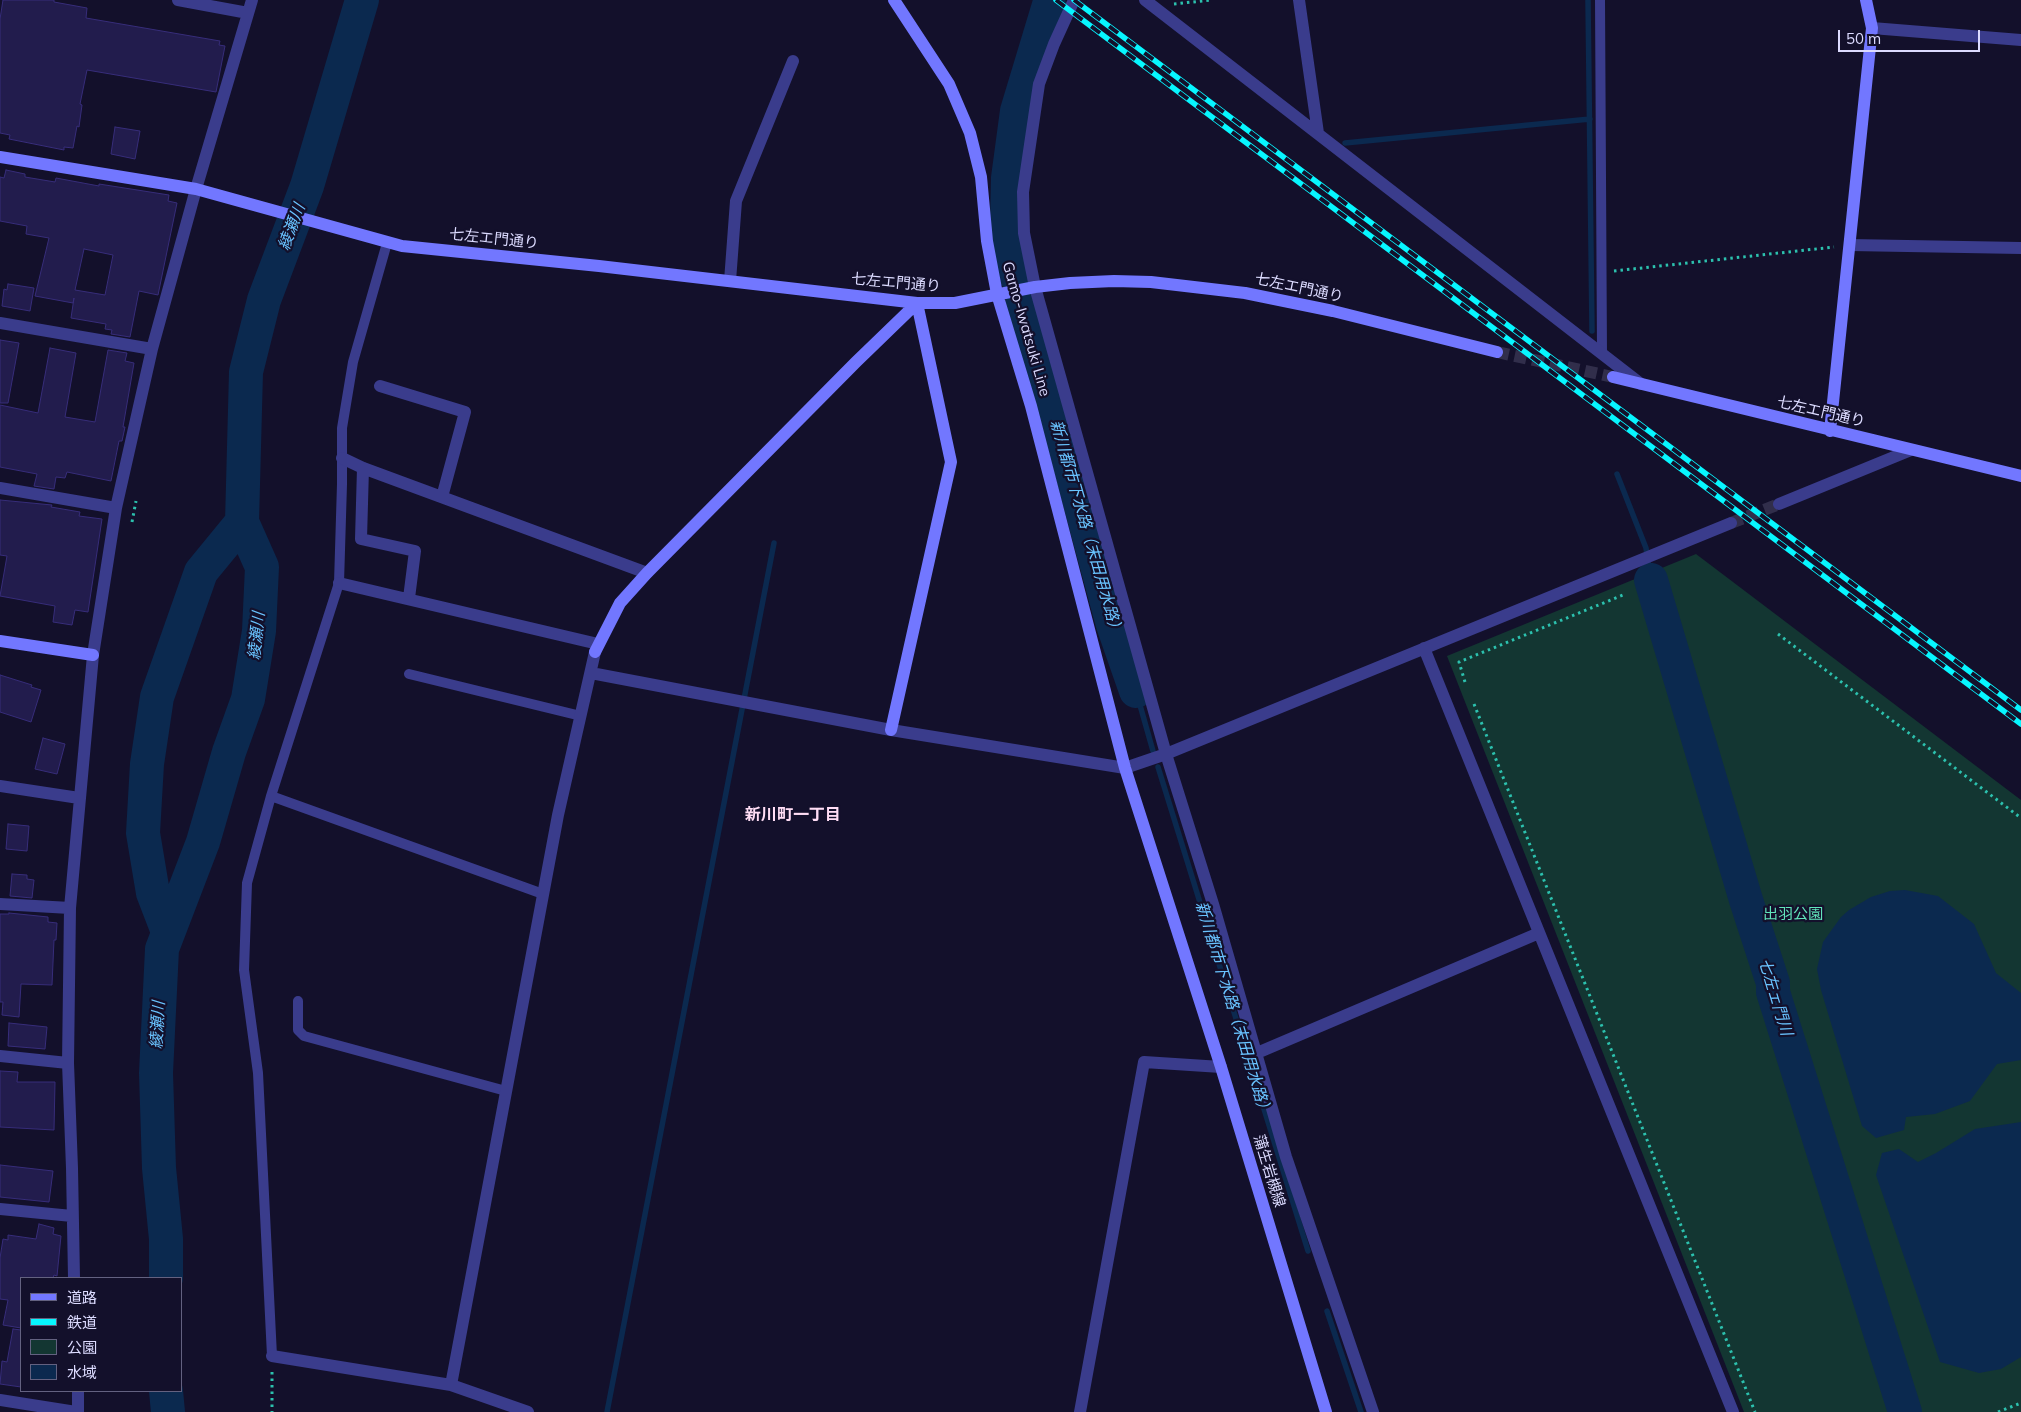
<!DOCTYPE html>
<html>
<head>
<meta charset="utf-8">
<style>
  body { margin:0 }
  #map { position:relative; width:2021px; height:1412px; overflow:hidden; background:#13102b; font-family:Mulish,"Noto Sans JP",sans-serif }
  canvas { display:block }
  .legend { position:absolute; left:20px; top:1277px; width:162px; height:115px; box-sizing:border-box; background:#13102b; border:1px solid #636180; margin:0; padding:6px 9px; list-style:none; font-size:15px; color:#dcdbff }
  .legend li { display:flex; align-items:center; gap:10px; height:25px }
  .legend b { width:25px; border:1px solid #636180 }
  .scale { position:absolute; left:1838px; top:30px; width:142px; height:22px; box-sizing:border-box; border:2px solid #dcdbff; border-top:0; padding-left:6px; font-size:15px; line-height:18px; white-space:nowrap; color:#dcdbff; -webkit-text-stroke:4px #13102b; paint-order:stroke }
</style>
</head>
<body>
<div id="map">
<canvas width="2021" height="1412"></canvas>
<ul class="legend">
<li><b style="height:6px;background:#7277ff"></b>道路</li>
<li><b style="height:6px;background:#07f6ff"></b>鉄道</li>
<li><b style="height:14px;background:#133632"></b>公園</li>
<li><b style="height:14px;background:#0b294f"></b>水域</li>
</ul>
<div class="scale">50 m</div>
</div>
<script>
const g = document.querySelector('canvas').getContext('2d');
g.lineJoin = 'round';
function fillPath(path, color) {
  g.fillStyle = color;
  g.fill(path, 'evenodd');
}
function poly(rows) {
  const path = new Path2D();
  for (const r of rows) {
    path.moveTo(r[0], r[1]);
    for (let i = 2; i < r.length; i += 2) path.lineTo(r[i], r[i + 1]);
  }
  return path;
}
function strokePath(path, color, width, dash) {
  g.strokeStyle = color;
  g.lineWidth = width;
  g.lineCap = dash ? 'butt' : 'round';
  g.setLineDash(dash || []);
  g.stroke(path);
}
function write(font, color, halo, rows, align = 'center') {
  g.font = font + ' Mulish,"Noto Sans JP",sans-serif';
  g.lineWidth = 4.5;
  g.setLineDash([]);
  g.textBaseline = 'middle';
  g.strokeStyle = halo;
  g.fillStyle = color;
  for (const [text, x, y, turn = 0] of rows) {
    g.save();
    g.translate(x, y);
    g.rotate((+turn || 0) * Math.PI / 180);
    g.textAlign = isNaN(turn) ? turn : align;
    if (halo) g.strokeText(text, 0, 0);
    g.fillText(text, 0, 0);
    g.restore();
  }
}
fillPath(poly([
  [1696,554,2021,800,2021,1412,1744,1412,1447,656]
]), '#133632');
fillPath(poly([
  [1905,890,1938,896,1974,924,1996,973,2021,993,2021,1060,1997,1064,1970,1101,1935,1114,1906,1117,1904,1130,1876,1138,1862,1126,1821,990,1817,969,1823,942,1841,917,1849,910,1871,897,1890,891],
  [2021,1122,2021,1357,2001,1369,1979,1373,1940,1362,1876,1175,1882,1153,1899,1149,1918,1162,1936,1153,1975,1129]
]), '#0b294f');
strokePath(poly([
  [1588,0,1592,331],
  [1345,143,1590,119],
  [1617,474,1646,548,1651,580],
  [1136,691,1153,751],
  [1158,767,1308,1251],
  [1327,1311,1361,1412],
  [607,1412,774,543]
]), '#0b294f', 5.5);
strokePath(poly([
  [1015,275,1007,223,1008,178,1017,111,1049,5],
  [1022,303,1055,411,1113,625,1136,691],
  [1651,580,1746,900,1773,983,1773,992,1905,1412],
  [168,932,153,893,143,833,147,764,157,697,201,572,242,522],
  [166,1278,166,1239,159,1168,156,1073,162,949,203,842,229,752,248,699,259,631,262,567,242,522,246,372,264,300,307,186,362,0],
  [166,1391,168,1412]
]), '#0b294f', 34);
const building = poly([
  [3,0,54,0,54,2,87,8,86,18,220,41,219,45,225,46,216,92,87,70,80,104,82,105,79,127,77,126,73,148,64,147,64,150,9,139,10,135,0,133,0,19,3,0],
  [115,127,140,131,135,159,111,154,115,127],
  [6,170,25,174,25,177,55,182,56,178,99,186,99,184,169,195,168,201,177,203,158,295,139,291,130,337,111,334,112,330,105,329,106,324,71,318,74,298,73,303,35,296,49,238,26,234,27,226,0,221,0,177,4,178,6,170],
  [84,249,113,255,105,295,75,290,84,249],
  [8,284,34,288,30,311,2,306,4,289,7,290,8,284],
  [0,340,19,343,8,403,0,403,0,340],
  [50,348,76,353,65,417,95,422,108,350,127,353,125,361,134,363,123,427,125,427,122,441,119,441,111,481,67,472,65,478,56,477,54,489,34,486,37,474,0,467,0,405,38,413,50,348],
  [0,500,52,505,51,507,80,512,79,516,102,519,88,612,75,610,72,625,53,622,55,606,0,596,7,556,0,555,0,500],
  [0,675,32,685,31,687,41,690,31,722,0,712,0,675],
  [43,738,65,744,57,774,35,769,43,738],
  [8,824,29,826,27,851,6,849,8,824],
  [12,874,27,875,27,879,34,880,32,898,10,896,12,874],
  [9,913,48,917,48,922,57,923,56,940,54,940,52,985,21,984,19,1017,2,1015,3,1002,0,1002,0,914,9,914,9,913],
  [9,1023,47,1027,45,1049,8,1046,9,1023],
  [0,1071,18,1072,17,1082,55,1082,54,1130,0,1127,0,1071],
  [0,1165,53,1171,49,1202,0,1197,0,1165],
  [39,1224,54,1228,53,1234,61,1236,57,1276,54,1275,53,1278,21,1278,21,1328,3,1325,8,1300,0,1299,0,1258,3,1239,8,1240,8,1235,36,1239,39,1224],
  [13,1329,21,1330,21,1387,0,1384,2,1361,7,1362,13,1329]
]);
fillPath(building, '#221c4d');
strokePath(building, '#372d7a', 1);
strokePath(poly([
  [1731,523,1779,504]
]), '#312e4b', 12, [12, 6]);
strokePath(poly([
  [1497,352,1613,377]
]), '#312e4b', 12, [12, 6]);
strokePath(poly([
  [1174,4,1211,0],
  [1614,271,1834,247],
  [132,522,136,501],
  [1778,634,2021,818],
  [1465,682,1459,662,1623,595],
  [1474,704,1755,1412],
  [272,1372,272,1412],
  [1998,1412,2021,1403]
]), '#2cc1ae', 3, [2.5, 4]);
strokePath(poly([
  [1600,0,1602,352],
  [409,674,581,716],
  [271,796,543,894],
  [298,1001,298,1030,304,1036,506,1091],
  [272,1356,258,1073,244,970,247,883,271,796,339,583,342,484,342,428,353,362,387,243]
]), '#3a3c8c', 10);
strokePath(poly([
  [178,0,248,13],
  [1074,0,1054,44,1039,84,1023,192,1024,233,1035,287,1166,754,1213,904,1286,1157,1373,1412],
  [1145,0,1641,384],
  [1299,0,1318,133],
  [1872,28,2021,40],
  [1850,245,2021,248],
  [730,281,736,201,793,61],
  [0,323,152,349],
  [380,386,465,412,442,497],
  [342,458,363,468,647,573],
  [363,468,361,539,415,551,409,598],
  [0,488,116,508],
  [1779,504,1911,450],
  [339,583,598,644],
  [1424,648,1733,1412],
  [591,673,891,730,1125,768,1166,754,1731,523],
  [0,786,79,798],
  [0,904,70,908],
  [1257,1053,1539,933],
  [0,1056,68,1063],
  [0,1209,72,1216],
  [74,1278,72,1168,68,1063,70,908,93,655,116,508,152,349,196,189,252,0],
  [272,1356,451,1385,528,1412],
  [451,1385,558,815,595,652],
  [78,1391,78,1412],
  [0,1400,76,1412],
  [1080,1412,1144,1062,1221,1067]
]), '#3a3c8c', 12);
strokePath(poly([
  [894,0,949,84,970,133,981,177,987,241,997,294,1031,406,1125,768,1221,1067,1326,1412],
  [0,157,196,189,402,246,599,266,917,303,955,303,1035,287,1070,283,1114,281,1151,282,1245,293,1333,311,1497,352],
  [1613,377,2021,476],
  [1830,431,1872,28,1866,0],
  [0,641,93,655],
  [595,652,620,603,647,573,856,362,917,303,951,462,891,730]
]), '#7277ff', 12);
const rail = poly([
  [1056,0,2021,724],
  [1074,0,2021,710]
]);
strokePath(rail, '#07f6ff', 5.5);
strokePath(rail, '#13102b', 4, [11]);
write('15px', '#dcdbff', '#13102b', [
  ["七左エ門通り",494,239,6],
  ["七左エ門通り",896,283,5],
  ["七左エ門通り",1299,288,12],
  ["Gamo-Iwatsuki Line",1026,329,74],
  ["七左エ門通り",1821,412,13],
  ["蒲生岩槻線",1269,1171,73]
]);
write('15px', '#61e5bb', '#13102b', [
  ["出羽公園",1793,914]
]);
write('italic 16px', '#69c3ff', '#13102b', [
  ["綾瀬川",292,227,-69],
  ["新川都市下水路（末田用水路）",1086,528,74],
  ["綾瀬川",257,636,-84],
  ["七左ェ門川",1775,997,73],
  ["新川都市下水路（末田用水路）",1233,1009,73],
  ["綾瀬川",158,1025,-87]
]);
write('bold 16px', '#ffddf5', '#13102b', [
  ["新川町一丁目",793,815]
]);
</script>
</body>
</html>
